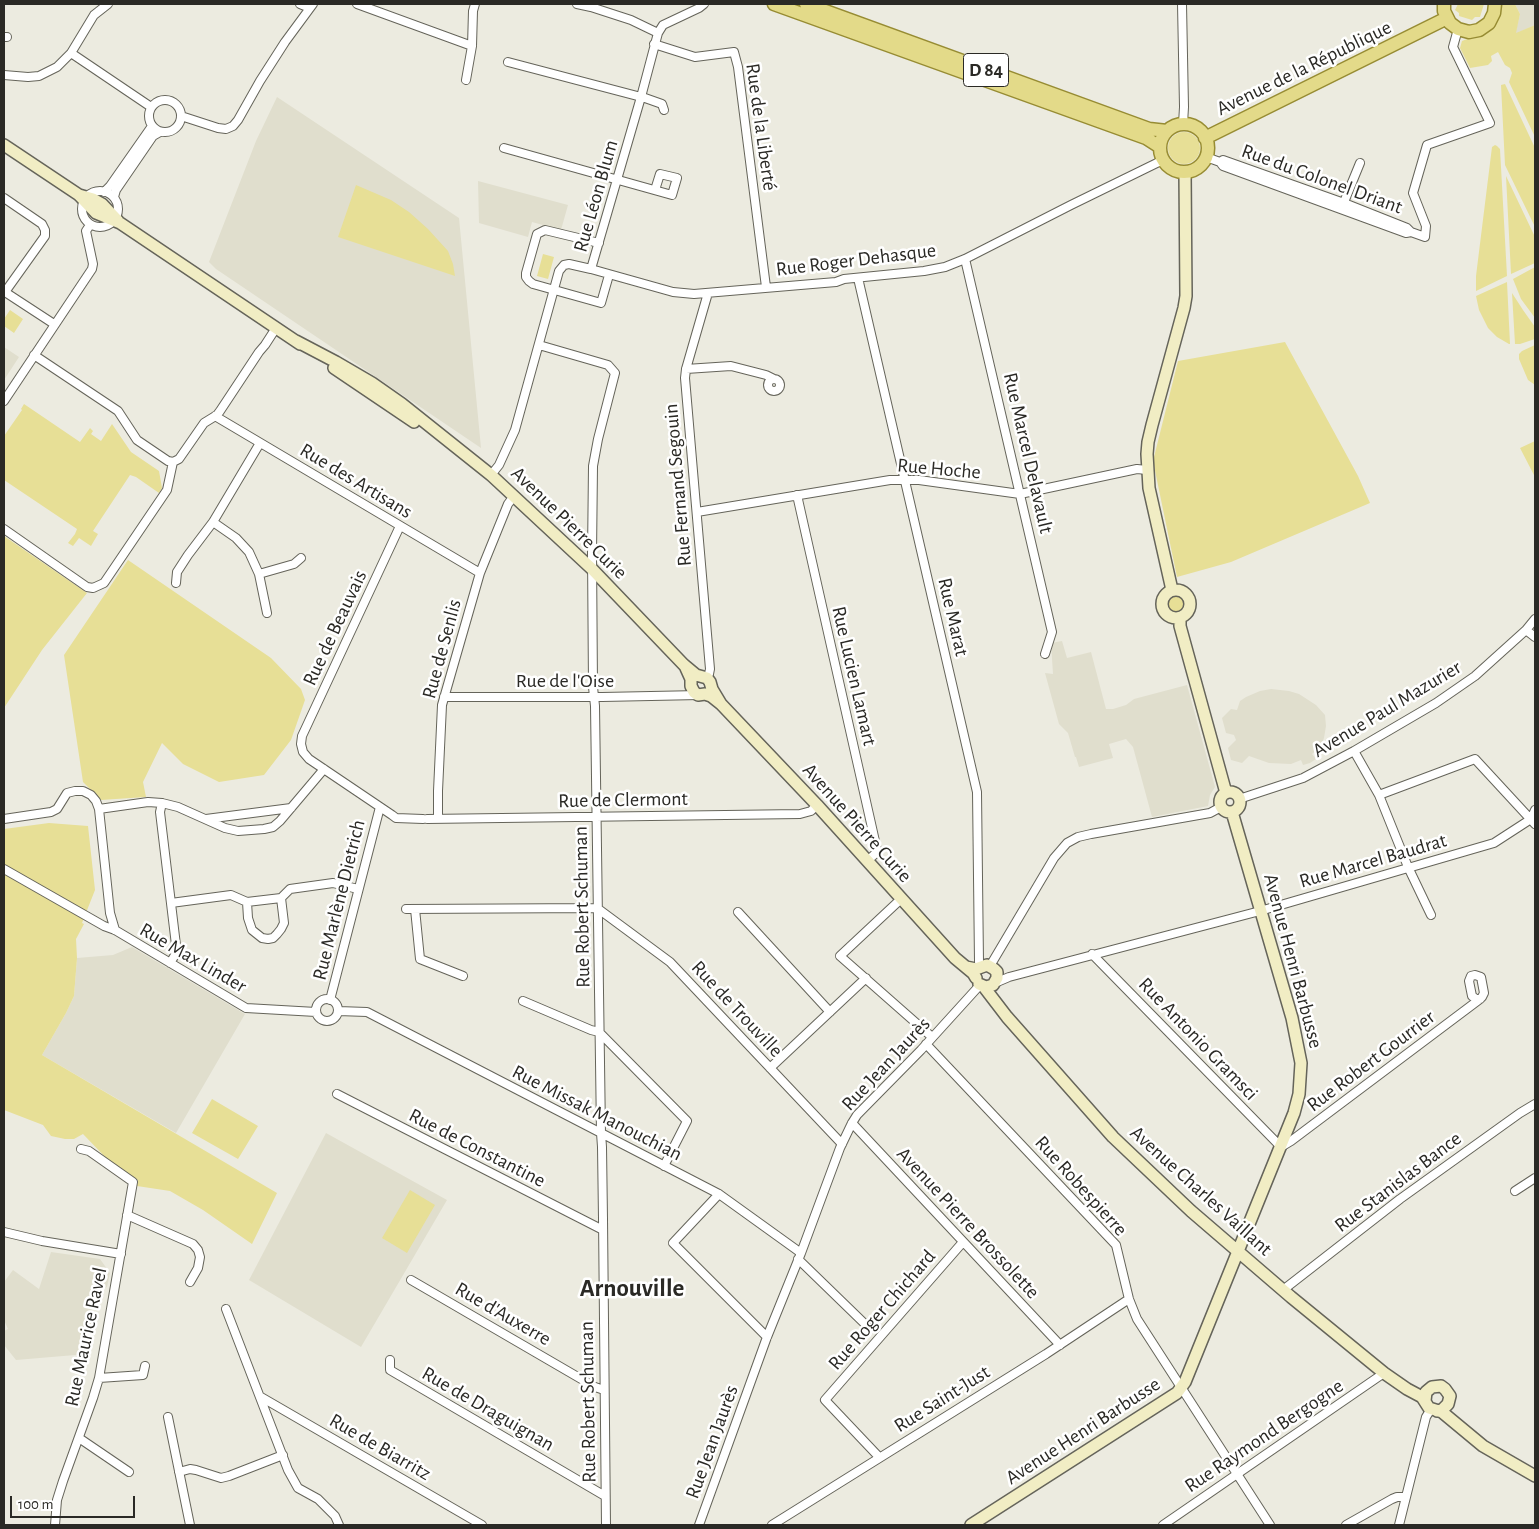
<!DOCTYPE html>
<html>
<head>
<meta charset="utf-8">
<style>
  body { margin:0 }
  #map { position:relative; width:1539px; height:1529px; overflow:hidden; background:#ecebe0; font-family:"Alegreya Sans",sans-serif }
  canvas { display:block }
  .frame { position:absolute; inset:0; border:5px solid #2a2925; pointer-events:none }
  .scale { position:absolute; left:10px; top:1496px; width:125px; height:22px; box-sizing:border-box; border:2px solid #2a2925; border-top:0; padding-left:6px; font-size:15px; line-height:18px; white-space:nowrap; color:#2a2925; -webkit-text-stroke:4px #fff; paint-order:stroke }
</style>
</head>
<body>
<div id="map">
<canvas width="1539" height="1529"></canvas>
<div class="frame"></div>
<div class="scale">100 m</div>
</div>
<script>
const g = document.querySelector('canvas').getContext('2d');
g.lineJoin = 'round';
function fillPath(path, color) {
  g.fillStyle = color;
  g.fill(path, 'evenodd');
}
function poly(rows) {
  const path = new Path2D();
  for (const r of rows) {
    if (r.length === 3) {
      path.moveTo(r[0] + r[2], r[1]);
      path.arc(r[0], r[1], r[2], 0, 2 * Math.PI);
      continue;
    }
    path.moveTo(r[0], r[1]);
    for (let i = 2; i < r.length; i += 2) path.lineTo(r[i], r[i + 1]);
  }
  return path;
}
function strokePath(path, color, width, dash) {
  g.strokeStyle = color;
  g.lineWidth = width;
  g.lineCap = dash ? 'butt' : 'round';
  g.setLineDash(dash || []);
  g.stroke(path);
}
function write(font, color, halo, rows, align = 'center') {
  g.font = font + ' "Alegreya Sans",sans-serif';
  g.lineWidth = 5;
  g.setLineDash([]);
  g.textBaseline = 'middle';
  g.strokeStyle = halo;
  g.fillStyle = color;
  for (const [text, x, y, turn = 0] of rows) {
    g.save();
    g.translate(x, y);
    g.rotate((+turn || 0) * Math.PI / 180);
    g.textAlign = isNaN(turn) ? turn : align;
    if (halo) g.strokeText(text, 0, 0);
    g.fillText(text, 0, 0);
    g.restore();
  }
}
fillPath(poly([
  [1515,4,1535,4,1535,25,1515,34,1520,14],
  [277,97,459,218,481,448,216,269,209,262,256,141],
  [478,181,568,205,561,230,532,222,528,237,479,223],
  [4,347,19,357,4,380],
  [1062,641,1067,658,1091,652,1106,709,1113,709,1126,705,1134,699,1187,685,1215,787,1210,795,1208,806,1152,817,1133,747,1126,739,1109,744,1113,758,1079,767,1076,757,1075,757,1068,733,1059,724,1045,673,1053,674,1051,643],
  [1271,689,1289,691,1299,694,1316,705,1325,715,1326,726,1324,738,1321,746,1312,754,1316,759,1310,763,1303,765,1301,760,1291,764,1269,763,1249,756,1242,763,1231,760,1228,748,1236,740,1234,735,1226,733,1222,718,1231,709,1237,710,1240,701,1246,697,1260,691],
  [132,947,245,1014,176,1133,42,1055,66,1013,74,996,77,958,113,955],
  [326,1133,447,1200,361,1347,249,1280],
  [51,1252,100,1259,110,1273,107,1287,90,1297,92,1310,88,1313,96,1331,84,1335,87,1354,16,1360,4,1345,4,1331,8,1329,4,1320,4,1282,13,1270,39,1289]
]), '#e0decd');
fillPath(poly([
  [1458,4,1484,4,1480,17,1475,17,1472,20,1459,16,1459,13,1455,10],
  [1501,4,1515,4,1520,14,1516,33,1535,25,1535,137,1509,82,1512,73,1510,68,1505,65,1498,52,1491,56,1492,61,1488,65,1470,68,1460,48,1462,41,1467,39,1476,38,1487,33,1495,26,1500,15],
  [1505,84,1535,148,1535,227,1505,165,1501,85],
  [1184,148,16],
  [1495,145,1497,146,1500,149,1507,276,1476,291,1476,276,1492,147],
  [1506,176,1535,237,1535,263,1511,274],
  [356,185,391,200,409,212,428,229,448,251,453,264,455,276,338,237],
  [543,254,554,257,548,279,537,276],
  [1535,267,1535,318,1521,299,1513,279],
  [1507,282,1510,344,1509,344,1497,337,1488,328,1479,310,1476,296],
  [1512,293,1523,310,1535,327,1535,339,1520,344,1515,344],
  [10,310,23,319,14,333,4,326,4,319],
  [1285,342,1358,476,1370,503,1231,562,1177,577,1153,461,1178,361],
  [1535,345,1535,385,1528,380,1519,359,1519,354,1522,351],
  [24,404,80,442,90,428,93,431,91,434,101,441,112,424,131,452,159,471,162,488,159,493,136,477,130,475,93,531,98,534,91,546,79,538,73,546,68,543,75,534,77,529,4,480,4,436,22,410,21,409],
  [1535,441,1535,477,1520,448],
  [4,536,87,593,42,650,4,708],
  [128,560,271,658,301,689,305,700,291,740,264,775,219,782,183,764,162,743,143,782,146,797,101,800,83,782,64,655],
  [1176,604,8],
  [49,823,88,826,95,890,82,923,84,924,76,939,77,958,74,996,66,1013,42,1055,277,1193,252,1244,203,1210,170,1191,137,1186,138,1180,109,1161,83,1134,74,1139,65,1139,51,1136,43,1125,4,1110,4,829],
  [212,1099,258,1126,238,1159,192,1133],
  [410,1190,435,1205,407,1253,382,1238]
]), '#e7df96');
const street = poly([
  [300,4,310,8],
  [357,4,472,46],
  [577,4,591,7,631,20,658,33],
  [1182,4,1184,107,1183,124],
  [4,37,7,37],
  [654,44,695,57,734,52,738,67,766,287],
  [71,53,151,107],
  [508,62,645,98,662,104,664,110],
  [4,75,28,77,39,76,57,67,71,53,94,15,108,4],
  [466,80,472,46,473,11,475,4],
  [165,116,16],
  [181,116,218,128,226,129,233,126,238,120,260,81,285,42,313,4],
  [504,148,672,195,677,178,660,174,655,190],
  [1206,157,1220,162,1223,160,1344,203,1407,228,1411,232],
  [1220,162,1223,166,1406,233,1411,232,1425,237,1426,226,1413,193,1427,145,1490,123,1453,47,1458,29],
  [100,209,18],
  [104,192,110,186,152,126],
  [114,197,116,190,153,136,160,132],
  [4,198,42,224,45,230,45,236,5,292,54,324],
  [1342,207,1360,163],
  [599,243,545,230,537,234,526,273,526,277,529,281,533,284,601,303,609,275],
  [965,259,1052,632,1045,654],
  [591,269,673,292,694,294,836,282,844,279,924,271,945,267,965,259,1071,205,1163,160],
  [858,278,977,792,979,962,981,967],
  [539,345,608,365,615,373,598,439,593,466,592,554,593,687,595,706,601,1133,602,1147,603,1219,606,1525],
  [34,355,118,411,137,440,168,461,173,462],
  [686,369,731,366,766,375,774,379],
  [774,385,6],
  [4,401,92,269,93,264,86,231,90,225],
  [215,416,480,573],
  [173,462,179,459,204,423,217,415,220,411,259,352,265,345,276,328],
  [491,475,499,465,515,430,559,271,564,265,569,264,591,269,641,97,658,33,663,25,699,8,704,4],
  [797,495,877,850,875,854,867,861],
  [697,512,890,480,919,480,1020,494,1137,469,1147,470],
  [213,522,236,538,249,552,259,574,267,613],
  [400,526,302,736,301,744,303,752,309,759,392,815,396,818,423,819],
  [4,529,87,587,93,588,104,583,167,490,173,462],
  [259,574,294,564,301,558],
  [176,583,177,572,188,555,213,522,260,443],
  [1526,630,1535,637],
  [706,677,709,674,710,669,685,378,686,369,708,293],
  [444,697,602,697,700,695],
  [1354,751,1379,795,1408,867,1431,915],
  [1379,795,1475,759,1535,824],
  [1239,799,1303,778,1354,751,1436,703,1475,676,1526,630,1535,619],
  [162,803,160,812,176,945,175,955,170,963],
  [99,809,148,802,162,803,178,807,225,828,238,831,264,829,273,827,280,821,324,769],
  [4,819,51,812,57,809,67,793,75,791,83,791,91,795,96,801,99,809,110,913,115,930],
  [206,819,291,808],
  [427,819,800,814,811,811,817,805],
  [438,819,438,791,442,705,480,573,508,504,514,496],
  [4,869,104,926,115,930,246,1008,316,1012],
  [901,899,840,956,932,1037],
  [247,902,281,898,290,889,333,883,358,889],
  [247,902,248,918,252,930,262,938,268,939,273,938,277,934,281,929,284,923,281,898],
  [171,903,231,895,247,902],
  [406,909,597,908,670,962,842,1144],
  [415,909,420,959,463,976],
  [738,912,830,1012],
  [1092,954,1281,1147,1291,1141,1480,999,1482,997,1484,993,1481,977,1475,975,1471,976,1469,981,1472,996,1476,999,1480,999],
  [990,966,1054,858,1067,843,1078,837,1091,834,1210,813,1221,807],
  [995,983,1009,977,1260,911,1494,843,1531,819,1535,810],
  [327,1010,11],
  [330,1000,380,807],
  [523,1001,591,1030,599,1032,687,1121,664,1166],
  [338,1011,367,1012,719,1194,801,1253],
  [926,1044,1116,1245,1129,1299,1137,1319,1270,1525],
  [770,1068,866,978],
  [337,1094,603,1230],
  [852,1123,1060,1345],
  [1515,1191,1535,1178],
  [719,1194,673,1243,767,1337],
  [127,1215,193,1244,198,1250,200,1257,198,1268,190,1282],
  [4,1232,42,1241,121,1254],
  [798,1259,866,1325],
  [411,1280,595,1387,604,1390],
  [1283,1290,1400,1199,1520,1113,1535,1104],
  [226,1309,288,1470,298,1488,318,1499,335,1516,339,1525],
  [390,1360,390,1370,605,1496],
  [99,1378,143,1375,145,1366],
  [261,1397,482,1525],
  [168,1417,190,1525],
  [79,1438,129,1472],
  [879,1457,825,1400,963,1242],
  [179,1472,190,1469,196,1470,221,1478,229,1476,283,1455],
  [55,1525,57,1500,63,1481,93,1398,99,1378,133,1182,89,1151,81,1149],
  [699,1525,767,1337,801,1253,840,1148,852,1123,857,1115,921,1050,980,985],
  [772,1525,1046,1354,1129,1299],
  [1163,1525,1384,1373],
  [1346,1525,1392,1499,1397,1497,1406,1497],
  [1399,1525,1426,1417,1431,1409]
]);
const secondary = poly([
  [4,145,79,195,96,213,120,223,300,344],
  [79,195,93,199,102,204,118,221],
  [296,341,336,362,372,383,402,404,491,475,592,569,684,665,696,675,707,678,710,682,712,689,721,704],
  [334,368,414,422],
  [1172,590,1149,488,1147,454,1148,442,1152,425,1184,308,1186,296,1185,172],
  [1176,604,14],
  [1180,618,1180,626,1226,793],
  [686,668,691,679,691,686,694,692,698,695,705,694,711,696,721,704,817,805,955,958,973,973,976,978],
  [1230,802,10],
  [966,967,976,969,987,965,994,969,997,972,997,978,993,985,986,987,979,984],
  [984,987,1007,1017,1113,1137,1191,1211,1291,1297,1384,1373,1407,1389,1422,1397,1429,1408,1442,1412,1483,1446,1535,1476],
  [1425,1401,1426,1392,1432,1387,1441,1386,1445,1389,1450,1396,1448,1404,1442,1410,1437,1411],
  [971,1525,1177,1393,1185,1382,1294,1113,1299,1094,1301,1063,1292,1018,1232,812]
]);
const primary = poly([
  [774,4,1146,138,1160,147],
  [806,4,1149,129,1167,131],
  [1444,4,1444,11,1450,23,1458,29,1469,32,1479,30,1489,23,1494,13,1495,4],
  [1184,148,24],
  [1205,138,1447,18]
]);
strokePath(street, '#65645a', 10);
strokePath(secondary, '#65645a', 14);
strokePath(primary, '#978c33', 15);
strokePath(street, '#fff', 8);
strokePath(secondary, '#f1edc4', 11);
strokePath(primary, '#e3da89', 12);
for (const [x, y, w] of [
  [986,70,45]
]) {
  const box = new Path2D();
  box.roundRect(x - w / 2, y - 16.5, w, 33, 4);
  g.fillStyle = '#fff';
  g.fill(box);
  strokePath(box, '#2a2925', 1);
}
write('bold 19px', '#2a2925', null, [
  ["D 84",986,70]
]);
write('20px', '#2a2925', '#fff', [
  ["Avenue de la République",1304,68,-26],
  ["Rue de la Liberté",761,127,82],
  ["Rue du Colonel Driant",1322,179,20],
  ["Rue Léon Blum",596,196,-74],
  ["Rue Roger Dehasque",856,260,-7],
  ["Rue Marcel Delavault",1028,453,77],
  ["Rue Hoche",939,469,5],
  ["Rue des Artisans",356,481,31],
  ["Rue Fernand Segouin",678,485,-95],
  ["Avenue Pierre Curie",569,523,44],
  ["Rue Marat",953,617,77],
  ["Rue de Beauvais",335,628,-65],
  ["Rue de Senlis",442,649,-75],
  ["Rue Lucien Lamart",854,676,77],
  ["Rue de l'Oise",565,681],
  ["Avenue Paul Mazurier",1387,709,-31],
  ["Rue de Clermont",623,800,-1],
  ["Avenue Pierre Curie",857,823,48],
  ["Rue Marcel Baudrat",1373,861,-16],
  ["Rue Marlène Dietrich",339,900,-76],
  ["Rue Robert Schuman",582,907,-91],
  ["Rue Max Linder",193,958,30],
  ["Avenue Henri Barbusse",1293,961,75],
  ["Rue de Trouville",737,1009,47],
  ["Rue Antonio Gramsci",1198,1039,46],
  ["Rue Robert Gourrier",1371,1061,-37],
  ["Rue Jean Jaurès",886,1064,-47],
  ["Rue Missak Manouchian",597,1113,27],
  ["Rue de Constantine",477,1148,27],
  ["Rue Stanislas Bance",1398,1182,-37],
  ["Rue Robespierre",1081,1186,48],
  ["Avenue Charles Vaillant",1201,1191,42],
  ["Avenue Pierre Brossolette",968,1223,47],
  ["Rue Roger Chichard",882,1310,-49],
  ["Rue d'Auxerre",503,1314,30],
  ["Rue Maurice Ravel",86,1337,-78],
  ["Rue Saint-Just",942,1399,-32],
  ["Rue Robert Schuman",588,1402,-91],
  ["Rue de Draguignan",488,1409,30],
  ["Avenue Henri Barbusse",1083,1431,-33],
  ["Rue Raymond Bergogne",1264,1436,-34],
  ["Rue Jean Jaurès",712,1442,-70],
  ["Rue de Biarritz",380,1447,30]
]);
write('bold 25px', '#2a2925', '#fff', [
  ["Arnouville",632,1288]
]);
</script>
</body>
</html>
